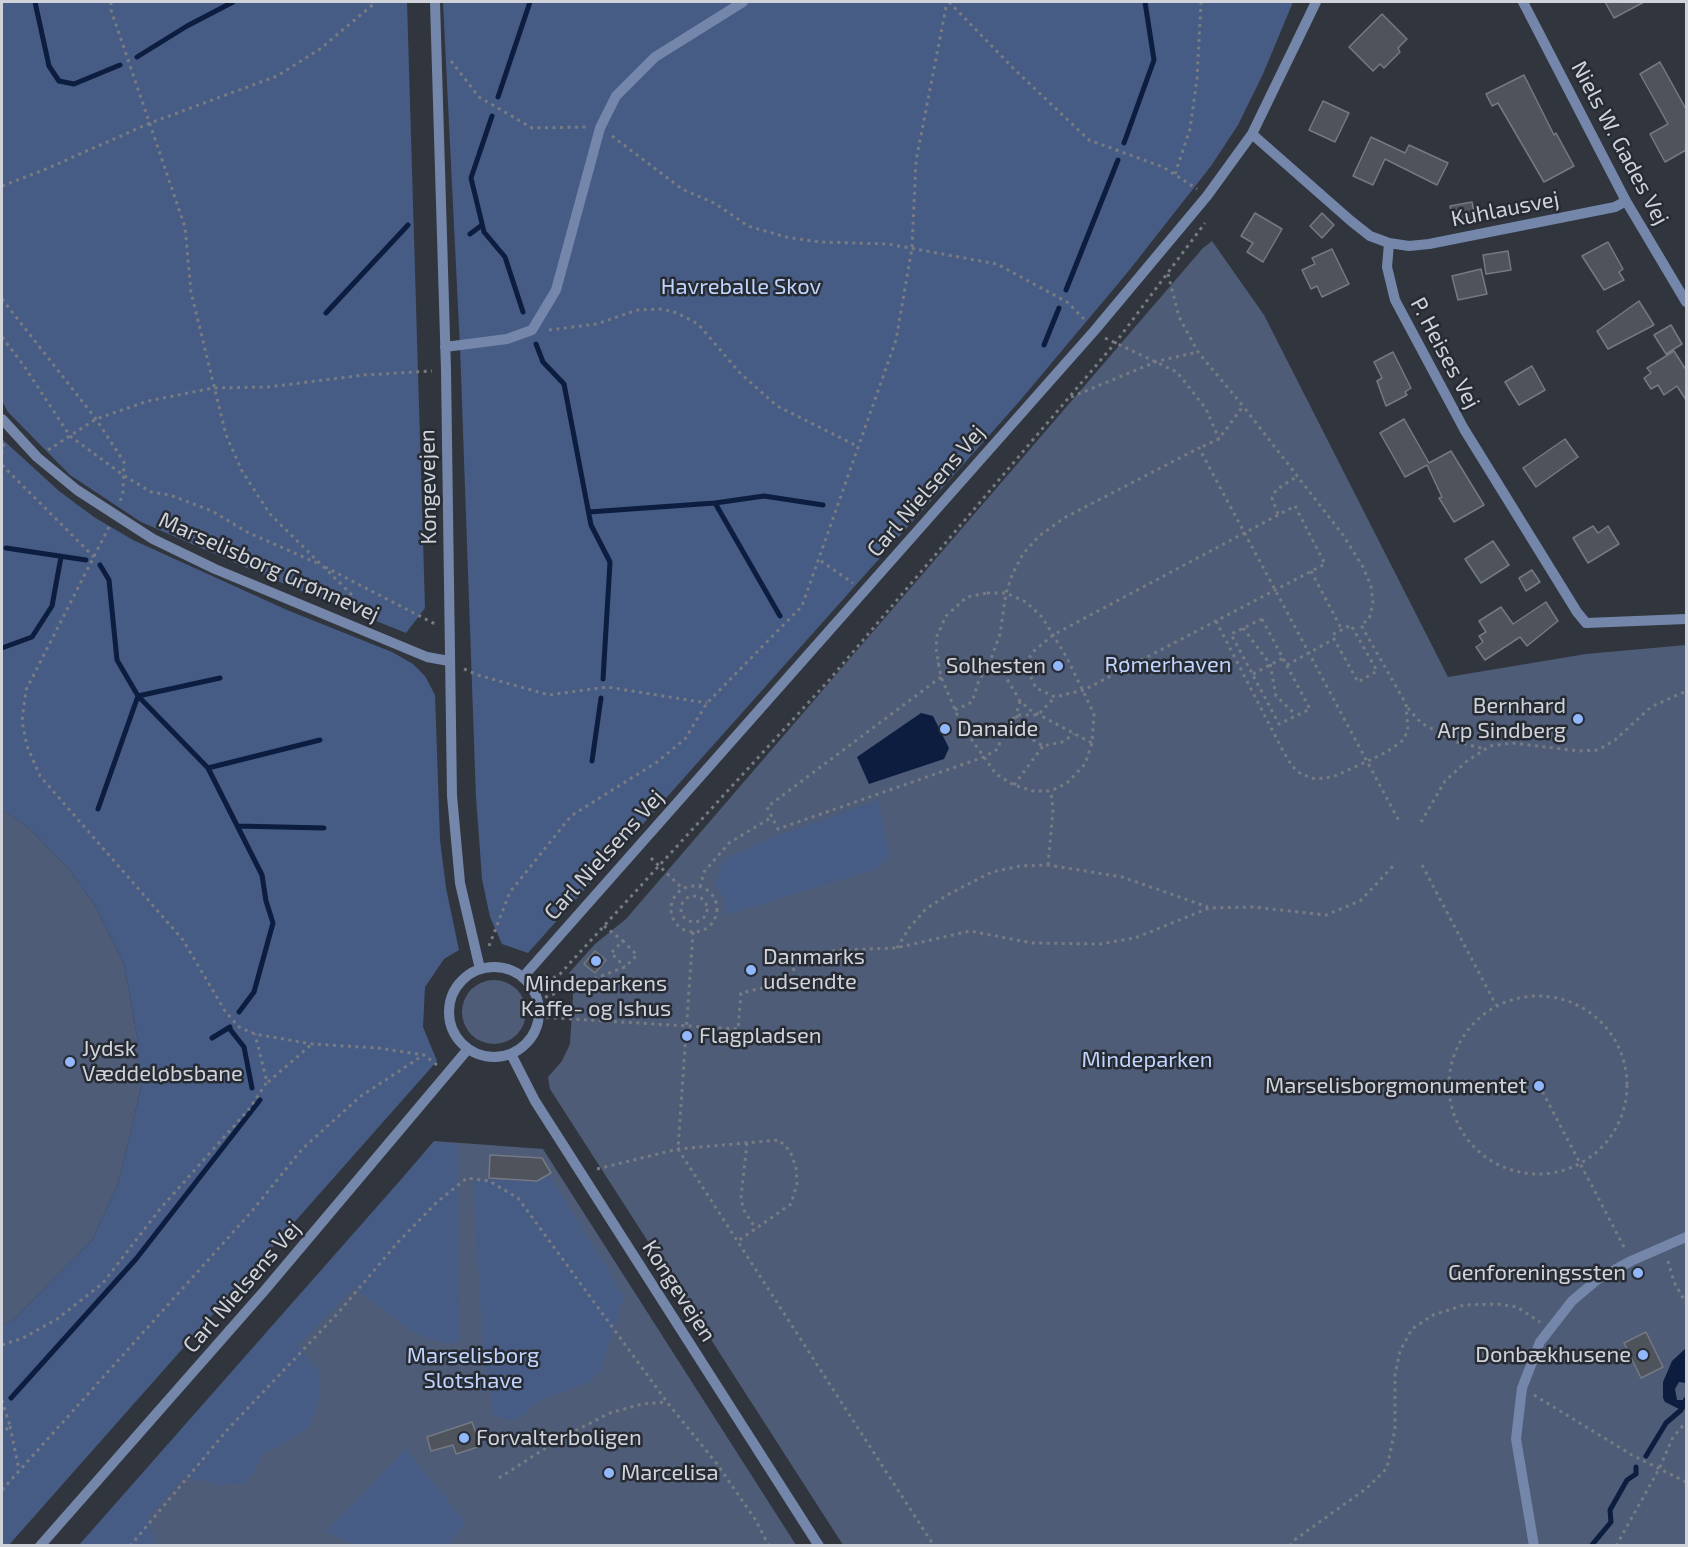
<!DOCTYPE html>
<html>
<head>
<meta charset="utf-8">
<style>
  body { margin:0 }
  #map { position:relative; width:1688px; height:1547px; overflow:hidden; background:#31363e; font-family:"Exo 2",sans-serif }
  canvas { display:block }
  .frame { position:absolute; inset:0; border:3px solid #d0d3d9; pointer-events:none }
</style>
</head>
<body>
<div id="map">
<canvas width="1688" height="1547"></canvas>
<div class="frame"></div>
</div>
<script>
const g = document.querySelector('canvas').getContext('2d');
g.lineJoin = 'round';
function fillPath(path, color) {
  g.fillStyle = color;
  g.fill(path, 'evenodd');
}
function poly(rows) {
  const path = new Path2D();
  for (const r of rows) {
    if (r.length === 3) {
      path.moveTo(r[0] + r[2], r[1]);
      path.arc(r[0], r[1], r[2], 0, 2 * Math.PI);
      continue;
    }
    path.moveTo(r[0], r[1]);
    for (let i = 2; i < r.length; i += 2) path.lineTo(r[i], r[i + 1]);
  }
  return path;
}
function strokePath(path, color, width, dash) {
  g.strokeStyle = color;
  g.lineWidth = width;
  g.lineCap = dash ? 'butt' : 'round';
  g.setLineDash(dash || []);
  g.stroke(path);
}
function write(font, color, halo, rows, align = 'center') {
  g.font = font + ' "Exo 2",sans-serif';
  g.lineWidth = 5;
  g.setLineDash([]);
  g.textBaseline = 'middle';
  g.strokeStyle = halo;
  g.fillStyle = color;
  for (const [text, x, y, turn = 0] of rows) {
    g.save();
    g.translate(x, y);
    g.rotate((+turn || 0) * Math.PI / 180);
    g.textAlign = isNaN(turn) ? turn : align;
    if (halo) g.strokeText(text, 0, 0);
    g.fillText(text, 0, 0);
    g.restore();
  }
}
fillPath(poly([
  [1212,241,1264,315,1448,677,1586,654,1686,645,1686,1545,843,1545,550,1089,548,1077,562,1061,570,1044,573,996,569,973,595,944,626,919,1203,248],
  [2,810,29,828,67,867,95,905,124,964,137,1036,141,1088,118,1184,92,1240,13,1320,2,1325],
  [494,1012,32],
  [434,1141,543,1149,796,1545,83,1546,291,1310]
]), '#4e5c78');
fillPath(poly([
  [2,2,407,2,425,608,406,633,296,589,141,522,70,475,8,412,2,401],
  [443,2,1293,2,1263,74,1238,125,1211,166,1127,273,1018,403,528,953,502,944,490,917,482,879,476,797,460,347],
  [2,439,59,491,94,517,133,540,287,610,392,652,413,664,425,676,435,695,440,840,446,888,459,950,444,959,425,987,423,1027,437,1061,8,1546,2,1545,2,1325,13,1320,92,1240,118,1184,141,1088,137,1036,124,964,95,905,67,867,29,828,2,810],
  [878,800,889,853,888,858,876,869,725,915,725,899,715,884,722,865,728,857,769,839],
  [434,1142,458,1144,459,1338,456,1343,442,1343,412,1332,354,1288,298,1345,318,1371,321,1383,315,1415,309,1427,291,1439,263,1454,253,1474,243,1483,222,1485,184,1477,148,1518,155,1545,79,1545],
  [539,1158,624,1296,601,1369,591,1381,534,1403,526,1413,514,1421,494,1416,483,1347,473,1182,528,1175],
  [406,1449,465,1522,449,1545,354,1545,326,1532]
]), '#475c85');
fillPath(poly([
  [921,713,933,716,949,748,944,759,869,784,857,757],
  [1686,1348,1686,1383,1679,1382,1675,1389,1677,1400,1684,1400,1686,1396,1686,1409,1681,1410,1665,1402,1663,1398,1663,1382,1672,1361]
]), '#0c1d40');
strokePath(poly([
  [35,2,49,66,59,81,74,84,120,65],
  [137,57,187,26,233,2],
  [498,97,530,2],
  [492,116,471,178,484,232,505,257,523,312],
  [1124,143,1154,60,1145,2],
  [470,234,482,225],
  [1066,290,1118,160],
  [326,313,408,225],
  [536,344,543,362,564,384,591,525,610,562,603,679],
  [1044,345,1059,308],
  [715,503,764,496,823,505],
  [589,512,715,503,780,616],
  [6,548,86,560],
  [100,565,109,580,117,660,138,696,208,768,262,875,266,901,273,923,254,992,239,1012],
  [2,648,32,637,52,606,61,557],
  [592,761,601,698],
  [208,768,320,740],
  [98,809,138,696,220,678],
  [237,826,324,828],
  [229,1028,244,1047,252,1088],
  [212,1038,230,1027],
  [11,1398,136,1259,260,1100],
  [1646,1456,1666,1423,1681,1410,1686,1399],
  [1591,1546,1611,1522,1610,1510,1627,1480,1636,1474,1636,1467]
]), '#0c1d40', 5);
const building = poly([
  [1605,2,1644,2,1614,18,1605,2],
  [1382,14,1407,39,1398,48,1400,52,1384,68,1380,64,1373,71,1349,47,1382,14],
  [1660,62,1686,109,1686,150,1665,162,1650,134,1668,124,1640,74,1660,62],
  [1524,75,1554,135,1556,133,1574,166,1544,182,1498,103,1492,106,1486,94,1524,75],
  [1323,101,1349,113,1335,142,1309,130,1323,101],
  [1371,137,1405,153,1409,145,1448,163,1437,185,1385,159,1373,185,1353,176,1371,137],
  [1472,202,1475,217,1453,221,1450,206,1472,202],
  [1255,213,1282,229,1263,262,1247,252,1253,243,1241,236,1255,213],
  [1322,213,1334,225,1322,238,1310,226,1322,213],
  [1608,242,1623,269,1619,272,1624,280,1604,290,1582,256,1608,242],
  [1332,249,1349,284,1322,297,1317,286,1311,289,1302,270,1315,264,1312,258,1332,249],
  [1508,251,1511,270,1486,274,1483,255,1508,251],
  [1481,269,1487,294,1458,300,1452,276,1481,269],
  [1639,301,1654,325,1608,349,1597,331,1639,301],
  [1671,325,1682,344,1666,354,1654,335,1671,325],
  [1674,351,1686,370,1686,400,1677,386,1664,395,1658,385,1651,389,1644,378,1651,373,1647,368,1674,351],
  [1393,352,1411,388,1405,392,1407,395,1386,406,1377,381,1382,378,1374,362,1393,352],
  [1532,366,1545,390,1519,405,1505,382,1532,366],
  [1404,419,1429,463,1451,451,1484,505,1454,522,1439,498,1442,497,1427,465,1405,477,1380,433,1404,419],
  [1565,439,1578,457,1536,487,1523,468,1565,439],
  [1593,526,1598,533,1608,526,1619,544,1588,563,1573,538,1593,526],
  [1493,541,1509,565,1481,583,1465,559,1493,541],
  [1532,570,1540,582,1526,591,1519,578,1532,570],
  [1546,602,1558,621,1527,646,1520,637,1485,660,1476,647,1483,642,1479,636,1486,632,1479,621,1501,607,1513,624,1546,602],
  [595,951,606,960,595,973,584,964,595,951],
  [490,1155,542,1158,551,1173,537,1181,489,1178,490,1155],
  [1646,1332,1663,1367,1641,1378,1624,1343,1646,1332],
  [472,1422,481,1446,456,1454,453,1445,431,1451,427,1437,472,1422]
]);
fillPath(building, '#4e535c');
strokePath(building, '#747983', 1.5);
strokePath(poly([
  [111,2,111,10,185,227,191,292,226,435,242,471,270,514,353,596,359,613],
  [949,2,1015,70,1089,140,1163,167,1197,189],
  [451,61,479,97,532,128,587,127],
  [612,136,682,189,716,204,748,226,786,237,819,242,888,244,997,264,1067,302,1084,319],
  [1175,174,1190,129,1197,79,1201,2],
  [2,186,46,169,150,123,277,76,320,49,376,2],
  [1168,274,1179,317,1198,352,1243,406,1219,439,1199,448],
  [2,299,96,419,124,462,123,492,120,502],
  [549,330,597,324,637,310,662,309,677,313,698,324,740,373,777,406,857,446],
  [2,337,24,366,70,436,123,475,151,492,170,495,212,511,247,532,317,563],
  [1105,338,1177,372,1206,409,1219,439],
  [1071,397,1158,361,1198,352],
  [48,450,96,419,148,401,213,388,268,387,364,375,432,371],
  [2,454,4,441],
  [2,465,94,557],
  [1295,506,1325,564,1084,690,1055,697,1036,688,1029,673,1029,658,1034,651,1053,635,1295,506],
  [1278,514,1272,498,1276,490,1296,477],
  [109,527,26,690,22,721,27,746,40,776,183,940,225,1011,239,1027,255,1034,312,1044,378,1048,424,1055,437,1065],
  [821,561,853,583],
  [325,567,437,625],
  [1311,571,1342,630],
  [987,593,1006,593,1026,602,1042,617,1066,656,1094,714,1092,743,1085,764,1067,783,1051,791,1033,791,1014,785,996,774,962,726,941,677,936,648,937,636,946,616,967,597,987,593],
  [1262,619,1310,709,1279,724,1231,634,1262,619],
  [1216,621,1283,751,1292,766,1301,774,1315,779,1333,777,1385,753,1402,741,1408,731,1406,704,1361,625,1369,619,1373,603,1371,586,1363,567,1343,535,1243,406],
  [1243,628,1270,664,1276,696,1296,715],
  [937,664,983,666,1004,674,1020,701,1030,710,1092,743],
  [1287,665,1334,639,1358,682,1377,671,1351,625,1332,635,1334,639],
  [464,669,478,675,549,695,607,687,707,703],
  [1253,674,1283,658],
  [941,677,767,807,778,829,984,757,998,749,1002,734,1016,715,1038,715,1055,697],
  [1020,701,1016,715,1028,737,1043,746,1062,742,1074,734],
  [1408,708,1421,723,1436,731,1457,742,1485,749],
  [955,710,972,702,979,680,988,667,1000,634,1006,593,1012,575,1023,554,1039,536,1064,518,1199,448,1399,821],
  [1014,785,1043,746],
  [1421,822,1445,781,1467,761,1490,746,1512,743,1579,751,1598,750,1615,740,1651,707,1686,691],
  [651,858,683,889],
  [1048,865,1053,810,1051,791],
  [1422,865,1496,1005],
  [694,909,23],
  [700,887,704,872,729,843,772,817],
  [694,909,13],
  [604,926,623,941],
  [693,932,678,1149,934,1546],
  [489,946,510,892,571,816,657,762,685,739,707,703,802,606,896,340,912,248,916,161,947,2],
  [897,948,909,928,926,909,947,895,992,872,1020,866,1048,865,1122,877,1208,907],
  [534,990,560,974,830,679,1116,342,1205,223],
  [1538,1085,89],
  [538,1000,625,967,637,955,623,941,611,953,625,967],
  [539,1017,738,1029,741,993,766,987,816,955,837,950,896,948,970,931,1032,943,1100,944,1135,938,1209,908,1253,907,1326,915,1360,901,1396,863],
  [268,1082,312,1044],
  [1539,1085,1625,1249],
  [747,1143,741,1197,743,1209,756,1229],
  [597,1169,678,1149,779,1140,790,1151,796,1167,797,1184,791,1204,738,1241],
  [1668,1261,1674,1282,1686,1303],
  [2,1345,23,1338,57,1319,103,1283,160,1209,249,1109,267,1082,255,1034],
  [1534,1395,1632,1455,1686,1482],
  [2,1400,10,1426,2,1433],
  [10,1426,19,1470],
  [499,1478,563,1437,610,1413,642,1404,667,1402],
  [2,1490,252,1211,303,1148,361,1096,422,1056],
  [130,1546,229,1428,338,1313,399,1241,437,1202,467,1178,489,1181,518,1198,667,1402,717,1464,755,1519,769,1546],
  [1290,1546,1293,1541,1367,1488,1387,1468,1395,1429,1395,1375,1400,1351,1412,1329,1433,1315,1464,1305,1498,1304,1517,1307,1540,1322],
  [1616,1546,1659,1469,1673,1437,1686,1422]
]), '#777b82', 3, [3, 4.5]);
strokePath(poly([
  [435,2,446,370,452,796,460,883,480,969],
  [1523,2,1626,201,1686,302],
  [1252,134,1351,221,1370,236,1389,243,1387,267,1395,300,1464,429,1577,612,1586,623,1686,619],
  [1389,243,1409,246,1429,244,1615,207,1626,201],
  [445,347,507,339,532,330,556,290,600,128,616,96,655,57,743,2],
  [2,419,37,457,77,490,153,539,215,569,427,657,449,661],
  [494,1012,45],
  [523,977,1095,330,1207,196,1252,134,1316,2],
  [511,1054,535,1101,819,1546],
  [40,1546,265,1290,468,1049],
  [1534,1546,1516,1439,1522,1388,1540,1342,1572,1301,1598,1279,1631,1261,1686,1237]
]), '#7487ab', 10);
for (const [x, y, r, color] of [
  [1058,666,6,"#93b7fd"],
  [1578,719,6,"#93b7fd"],
  [945,729,6,"#93b7fd"],
  [596,961,6,"#93b7fd"],
  [751,970,6,"#93b7fd"],
  [687,1036,6,"#93b7fd"],
  [70,1062,6,"#93b7fd"],
  [1539,1086,6,"#93b7fd"],
  [1638,1273,6,"#93b7fd"],
  [1643,1355,6,"#93b7fd"],
  [464,1438,6,"#93b7fd"],
  [609,1473,6,"#93b7fd"]
]) {
  const dot = new Path2D();
  dot.arc(x, y, r, 0, 2 * Math.PI);
  g.fillStyle = color;
  g.fill(dot);
  strokePath(dot, '#272c34', 2);
}
write('22px', '#d0d3d9', '#272c34', [
  ["Niels W. Gades Vej",1620,143,62],
  ["Kuhlausvej",1505,209,-11],
  ["P. Heises Vej",1445,353,62],
  ["Kongevejen",428,487,-91],
  ["Carl Nielsens Vej",926,491,-49],
  ["Marselisborg Grønnevej",269,567,24],
  ["Carl Nielsens Vej",604,855,-48],
  ["Carl Nielsens Vej",242,1287,-49],
  ["Kongevejen",679,1291,57]
]);
write('22px', '#c0d5fe', '#272c34', [
  ["Havreballe Skov",741,287],
  ["Rømerhaven",1168,665],
  ["Mindeparken",1147,1060],
  ["Marselisborg",473,1356],
  ["Slotshave",473,1381]
]);
write('22px', '#d0d3d9', '#272c34', [
  ["Solhesten",1046,666,"right"],
  ["Bernhard",1566,706,"right"],
  ["Arp Sindberg",1566,731,"right"],
  ["Danaide",957,729],
  ["Danmarks",763,957],
  ["udsendte",763,982],
  ["Mindeparkens",596,984,"center"],
  ["Kaffe- og Ishus",596,1009,"center"],
  ["Flagpladsen",699,1036],
  ["Jydsk",82,1049],
  ["Væddeløbsbane",82,1074],
  ["Marselisborgmonumentet",1527,1086,"right"],
  ["Genforeningssten",1626,1273,"right"],
  ["Donbækhusene",1631,1355,"right"],
  ["Forvalterboligen",476,1438],
  ["Marcelisa",621,1473]
], 'left');
</script>
</body>
</html>
